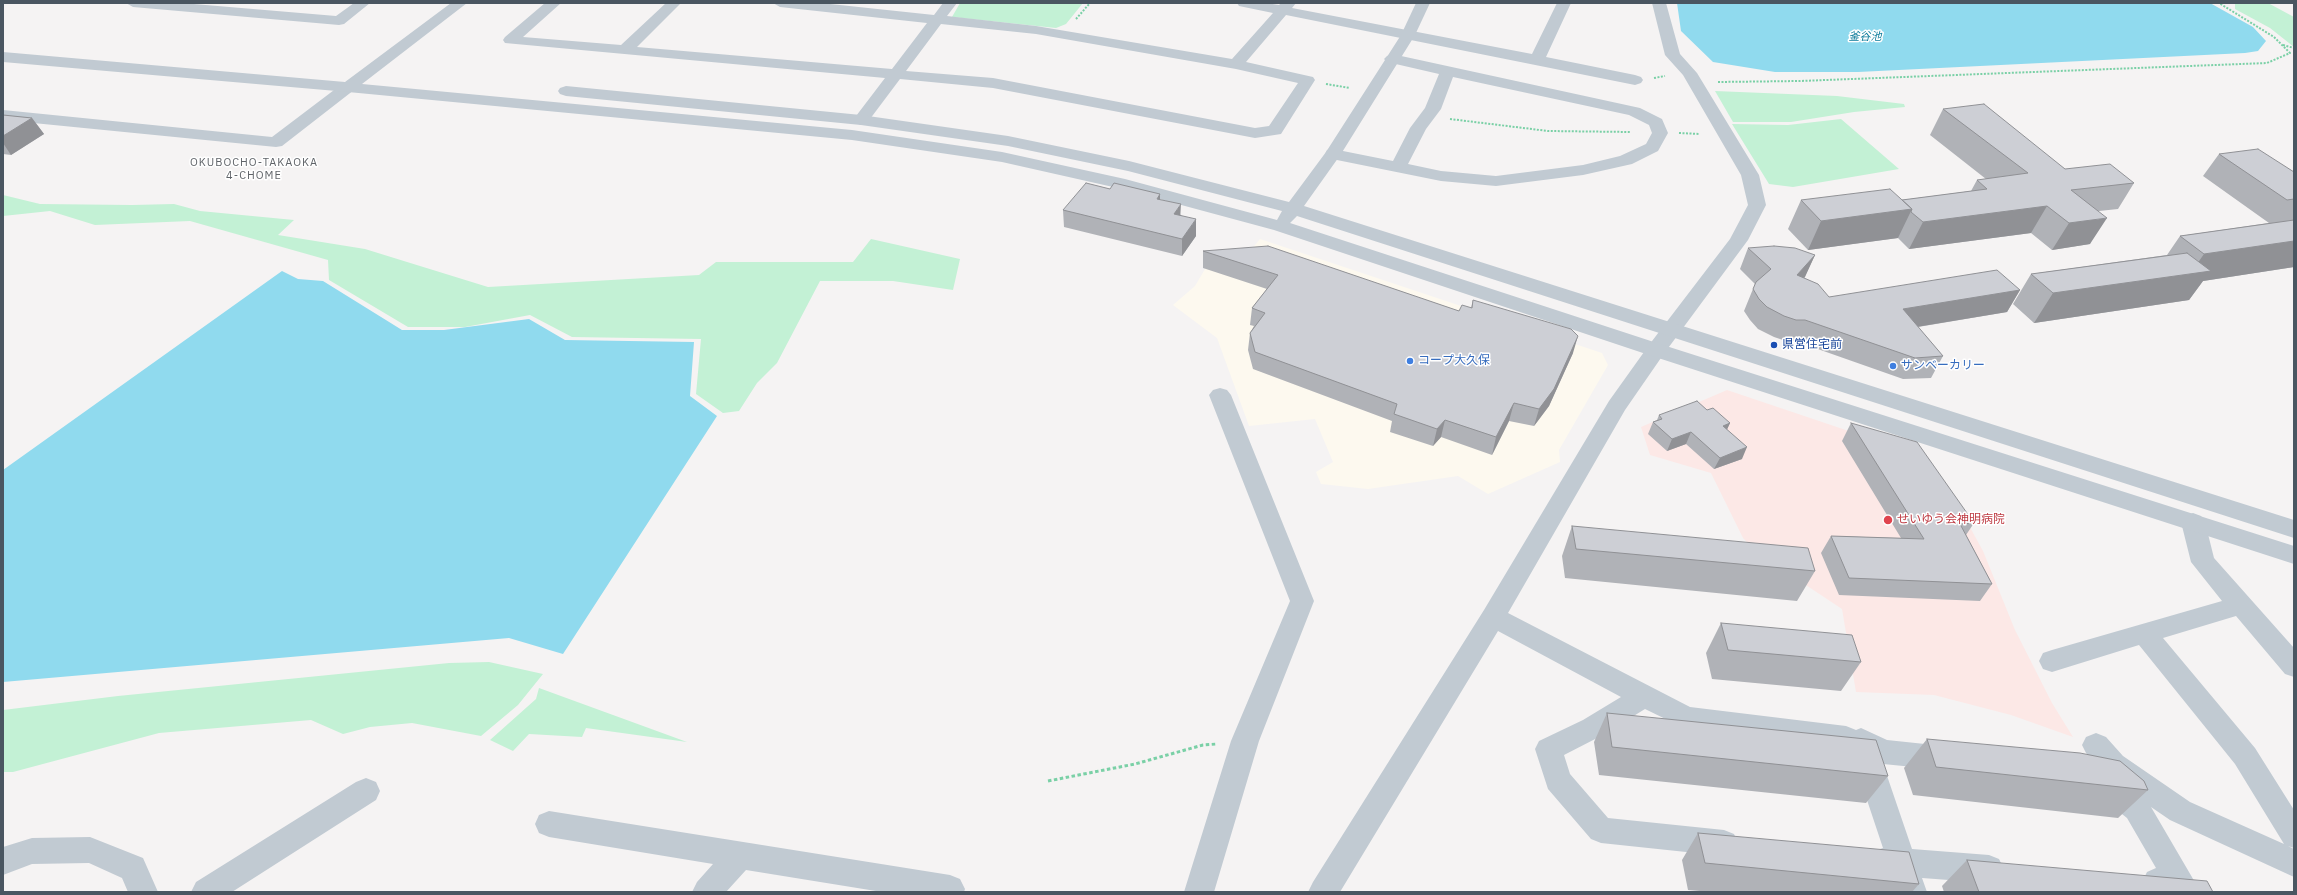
<!DOCTYPE html>
<html>
<head>
<meta charset="utf-8">
<style>
  body { margin:0 }
  #map { position:relative; width:2297px; height:895px; overflow:hidden; background:#f5f3f3; font-family:"IBM Plex Sans",sans-serif }
  canvas { display:block }
  .frame { position:absolute; inset:0; border:4px solid #4a5661; pointer-events:none }
</style>
</head>
<body>
<div id="map">
<canvas width="2297" height="895"></canvas>
<div class="frame"></div>
</div>
<script>
const g = document.querySelector('canvas').getContext('2d');
g.lineJoin = 'round';
function fillPath(path, color) {
  g.fillStyle = color;
  g.fill(path, 'evenodd');
}
function poly(rows) {
  const path = new Path2D();
  for (const r of rows) {
    path.moveTo(r[0], r[1]);
    for (let i = 2; i < r.length; i += 2) path.lineTo(r[i], r[i + 1]);
  }
  return path;
}
function strokePath(path, color, width, dash) {
  g.strokeStyle = color;
  g.lineWidth = width;
  g.lineCap = dash ? 'butt' : 'round';
  g.setLineDash(dash || []);
  g.stroke(path);
}
function write(font, color, halo, rows, align = 'center') {
  g.font = font + ' "IBM Plex Sans","Noto Sans JP",sans-serif';
  g.lineWidth = 3;
  g.setLineDash([]);
  g.textBaseline = 'middle';
  g.strokeStyle = halo;
  g.fillStyle = color;
  for (const [text, x, y, turn = 0] of rows) {
    g.save();
    g.translate(x, y);
    g.rotate((+turn || 0) * Math.PI / 180);
    g.textAlign = isNaN(turn) ? turn : align;
    if (halo) g.strokeText(text, 0, 0);
    g.fillText(text, 0, 0);
    g.restore();
  }
}
fillPath(poly([
  [1260,239,1602,353,1608,365,1559,450,1560,462,1488,494,1458,476,1368,489,1321,484,1316,472,1333,462,1315,419,1249,426,1217,338,1173,305,1195,286,1211,259,1251,250]
]), '#fdf9ef');
fillPath(poly([
  [1727,390,1920,455,1966,520,1983,551,2015,630,2052,703,2073,737,2011,715,1934,695,1856,692,1842,609,1756,552,1743,538,1711,473,1650,455,1641,427]
]), '#fce8e6');
fillPath(poly([
  [960,3,1083,3,1066,24,1056,28,952,17],
  [2235,3,2268,3,2294,17,2294,47,2270,28,2235,9],
  [1715,91,1837,96,1904,104,1905,107,1854,112,1791,122,1733,122],
  [1841,119,1899,169,1793,187,1769,184,1732,124,1788,125],
  [3,195,40,204,132,205,174,204,200,211,294,220,278,235,365,249,488,287,699,275,716,262,853,262,871,239,960,259,953,290,893,281,820,281,777,363,757,383,739,411,723,413,696,394,701,339,572,337,530,315,465,327,408,327,329,280,328,260,190,221,95,225,50,211,3,216],
  [489,662,543,674,518,705,481,736,412,723,370,727,343,734,311,720,159,733,13,772,3,772,3,710,118,696,449,663],
  [539,688,687,742,586,728,582,737,529,734,513,751,490,740,536,699]
]), '#c3f1d5');
fillPath(poly([
  [1677,3,2210,3,2253,27,2266,41,2258,51,2245,53,1858,72,1775,72,1713,62,1681,31],
  [282,271,298,279,323,281,402,330,444,330,529,319,565,340,694,342,690,396,717,416,563,654,509,638,3,682,3,470]
]), '#90daee');
strokePath(poly([
  [1076,19,1090,3],
  [2283,45,2294,48],
  [1654,78,1665,76],
  [1718,82,1800,81,2267,63,2290,53,2274,37,2219,3],
  [1326,84,1350,88],
  [1450,119,1548,131,1630,132],
  [1679,133,1700,134]
]), '#7ad0a6', 2, [2, 1.5]);
strokePath(poly([
  [1048,781,1135,764,1203,745,1217,744]
]), '#7ad0a6', 3, [3.5, 2.5]);
fillPath(poly([
  [126,3,182,3,336,16,354,3,370,3,344,24,339,25,133,7,126,3],
  [545,3,561,3,523,37,621,45,666,3,681,3,637,47,892,69,927,23,780,7,773,3,821,3,934,15,943,3,957,3,947,16,1036,26,1232,59,1273,13,1239,6,1237,3,1266,3,1279,5,1281,3,1296,3,1292,8,1532,54,1557,3,1571,3,1546,57,1635,75,1641,77,1643,80,1641,83,1635,85,1286,15,1246,62,1313,77,1315,80,1281,134,1255,138,993,88,900,79,867,123,861,125,855,123,853,120,885,78,505,43,503,40,505,37,545,3],
  [941,24,1036,34,1236,69,1298,83,1269,126,1255,128,993,78,906,71,941,24],
  [1652,3,1666,3,1680,54,1697,73,1759,175,1766,205,1748,240,1663,355,1625,410,1508,613,1690,707,1846,726,1856,730,1861,728,1887,740,1944,746,1954,749,1958,758,1954,767,1944,770,1883,764,1912,849,1989,855,1999,859,2004,869,1999,879,1989,883,1922,878,1927,892,1897,892,1892,875,1874,871,1869,861,1874,851,1883,848,1854,761,1859,752,1851,748,1846,750,1686,729,1645,709,1601,736,1564,755,1570,774,1608,818,1724,830,1734,834,1738,843,1734,852,1724,856,1601,843,1591,839,1548,789,1535,749,1539,741,1583,720,1621,697,1498,631,1340,892,1308,892,1313,882,1484,610,1609,401,1649,345,1730,239,1748,205,1741,175,1683,75,1665,55,1652,3],
  [1392,54,1640,108,1662,119,1668,133,1658,151,1632,164,1583,175,1496,186,1441,181,1327,158,1325,154,1327,150,1333,149,1393,161,1410,128,1425,108,1439,74,1387,62,1384,59,1387,56,1392,54],
  [1453,77,1629,115,1649,125,1652,133,1646,144,1620,156,1583,165,1496,176,1441,171,1408,164,1426,129,1441,109,1453,77],
  [348,82,354,84,356,87,354,90,282,146,276,147,3,120,3,110,272,137,342,84,348,82],
  [1220,388,1227,390,1231,395,1314,601,1259,741,1214,892,1184,892,1231,741,1290,601,1209,395,1213,390,1220,388],
  [2193,513,2201,516,2205,522,2214,558,2294,648,2294,677,2285,674,2236,616,2163,638,2255,748,2294,810,2294,848,2288,846,2294,849,2294,877,2170,820,2151,807,2196,884,2192,892,2147,892,2142,882,2147,872,2156,868,2127,818,2098,795,2094,786,2098,777,2105,775,2086,753,2082,745,2086,737,2096,733,2106,737,2123,756,2190,802,2284,844,2235,764,2139,645,2052,672,2043,669,2039,661,2043,653,2052,650,2222,601,2191,562,2181,522,2185,516,2193,513],
  [366,778,376,782,380,791,376,800,232,892,191,892,196,882,356,782,366,778],
  [549,811,950,875,960,879,965,889,964,892,882,892,746,870,726,892,692,892,697,882,713,864,549,837,539,833,535,824,539,815,549,811],
  [90,837,143,858,158,892,128,892,122,878,89,863,32,864,3,875,3,847,32,838,90,837]
]), '#c1cad2');
fillPath(poly([
  [451,3,467,3,362,84,852,130,1002,152,1125,179,1277,220,1282,211,1128,171,1008,146,861,125,566,96,560,94,558,91,560,88,566,86,861,115,1008,136,1129,161,1289,202,1326,152,1401,35,1416,3,1430,3,1415,35,1341,154,1304,206,2294,520,2294,538,1297,216,1290,223,1663,345,2294,546,2294,564,1649,355,1274,230,1122,189,1002,162,852,140,348,92,3,62,3,52,345,82,451,3]
]), '#c1cad2');
fillPath(poly([
  [1943,109,2065,169,2134,183,2118,209,2099,211,2090,244,2052,250,2031,233,1909,249,1898,238,1808,250,1788,229,1801,200,1902,200,1971,191,1977,180,1986,179,1930,135],
  [3,115,32,118,44,134,11,155,3,154],
  [2219,154,2294,172,2294,267,2203,281,2189,300,2034,323,2013,304,2031,274,2167,255,2180,236,2269,223,2203,176],
  [1110,189,1160,200,1181,215,1196,236,1182,256,1064,227,1063,210],
  [1748,248,1815,255,1804,278,1829,297,2020,290,2007,312,1918,327,1943,356,1931,378,1903,379,1795,341,1786,341,1774,337,1758,329,1750,320,1744,311,1755,284,1740,269],
  [1203,251,1459,311,1471,308,1473,300,1573,353,1549,406,1534,426,1509,421,1492,455,1441,437,1433,446,1390,432,1392,421,1253,369,1248,350,1250,333,1254,326,1250,325,1252,308,1267,289,1203,268],
  [1659,415,1730,423,1727,429,1742,459,1714,469,1686,444,1667,451,1648,434,1653,422,1657,420],
  [1851,423,1974,523,1966,535,1992,584,1980,601,1839,595,1821,553,1831,536,1901,538,1842,441],
  [1572,526,1815,571,1797,601,1565,578,1562,556],
  [1721,623,1861,662,1841,691,1712,679,1706,653],
  [1607,713,1888,776,1866,803,1599,775,1594,742],
  [1927,739,2148,790,2118,818,1913,795,1904,768],
  [1698,833,1919,884,1912,892,1711,892,1688,890,1682,860],
  [1967,860,2213,892,1944,892,1942,886]
]), '#b0b2b7');
fillPath(poly([
  [32,118,44,134,11,155,3,143,3,136],
  [1160,194,1160,210,1157,199],
  [1181,204,1180,221,1174,214],
  [2047,206,2031,233,1909,249,1923,222],
  [1912,209,1898,238,1808,250,1821,221],
  [2107,218,2090,244,2052,250,2069,223],
  [1196,219,1196,236,1182,256,1182,239],
  [2294,241,2294,267,2203,281,2189,300,2034,323,2053,293,2190,274,2204,254],
  [1815,255,1805,277,1788,296,1797,275],
  [2020,290,2007,312,1892,331,1903,309],
  [1578,336,1573,353,1549,406,1534,426,1539,409],
  [1514,403,1509,421,1492,455,1496,437],
  [1445,420,1441,437,1433,446,1437,429],
  [1730,423,1725,434,1723,426],
  [1691,432,1686,444,1667,451,1672,439],
  [1747,447,1742,459,1714,469,1720,458]
]), '#909195');
const building = poly([
  [1984,104,2065,169,2110,164,2134,183,2071,190,2107,218,2069,223,2047,206,1923,222,1911,212,1912,209,1902,200,1987,189,1977,180,2028,173,1943,109,1984,104],
  [3,115,32,118,3,136,3,115],
  [2258,149,2294,172,2294,199,2287,200,2219,154,2258,149],
  [1086,183,1110,189,1114,183,1160,194,1157,199,1181,204,1174,214,1196,219,1182,239,1063,210,1086,183],
  [1890,189,1912,209,1821,221,1801,200,1890,189],
  [2294,220,2294,241,2204,254,2180,236,2294,220],
  [1268,246,1459,311,1462,305,1472,308,1473,300,1571,329,1578,336,1554,389,1539,409,1514,403,1496,437,1445,420,1437,429,1394,414,1397,404,1255,352,1250,333,1265,313,1252,308,1278,275,1203,251,1268,246],
  [1774,246,1795,248,1815,255,1797,275,1818,284,1829,297,1997,270,2020,290,1903,309,1943,356,1915,358,1805,320,1796,320,1784,316,1767,307,1759,299,1753,289,1756,282,1771,269,1748,248,1774,246],
  [2187,253,2211,271,2053,293,2031,274,2187,253],
  [1697,401,1707,410,1713,408,1730,423,1723,426,1747,447,1720,458,1691,432,1672,439,1653,422,1662,419,1659,415,1697,401],
  [1851,423,1917,442,1974,523,1960,524,1992,584,1849,578,1831,536,1924,539,1851,423],
  [1572,526,1808,548,1815,571,1576,549,1572,526],
  [1721,623,1852,635,1861,662,1728,650,1721,623],
  [1607,713,1876,740,1888,776,1612,747,1607,713],
  [1927,739,2080,753,2120,761,2144,781,2148,790,1936,767,1927,739],
  [1698,833,1909,852,1919,884,1705,863,1698,833],
  [1967,860,2207,881,2213,892,1979,892,1967,860]
]);
fillPath(building, '#cdcfd5');
strokePath(building, '#909195', 1);
for (const [x, y, r, color] of [
  [1774,345,4,"#1a4fb4"],
  [1410,361,4,"#3f7fe0"],
  [1893,366,4,"#3f7fe0"],
  [1888,520,5,"#e0444e"]
]) {
  const dot = new Path2D();
  dot.arc(x, y, r, 0, 2 * Math.PI);
  g.fillStyle = color;
  g.fill(dot);
  strokePath(dot, '#fff', 1.5);
}
write('italic 11px', '#0c7c9b', '#fff', [
  ["釜谷池",1865,37]
]);
g.letterSpacing = '1px';
write('11px', '#5f6368', '#fff', [
  ["OKUBOCHO-TAKAOKA",254,163],
  ["4-CHOME",254,176]
]);
g.letterSpacing = '0px';
write('12px', '#164399', '#fff', [
  ["県営住宅前",1782,345]
], 'left');
write('12px', '#366cbe', '#fff', [
  ["コープ大久保",1418,361],
  ["サンベーカリー",1901,366]
], 'left');
write('12px', '#be3a42', '#fff', [
  ["せいゆう会神明病院",1897,520]
], 'left');
</script>
</body>
</html>
